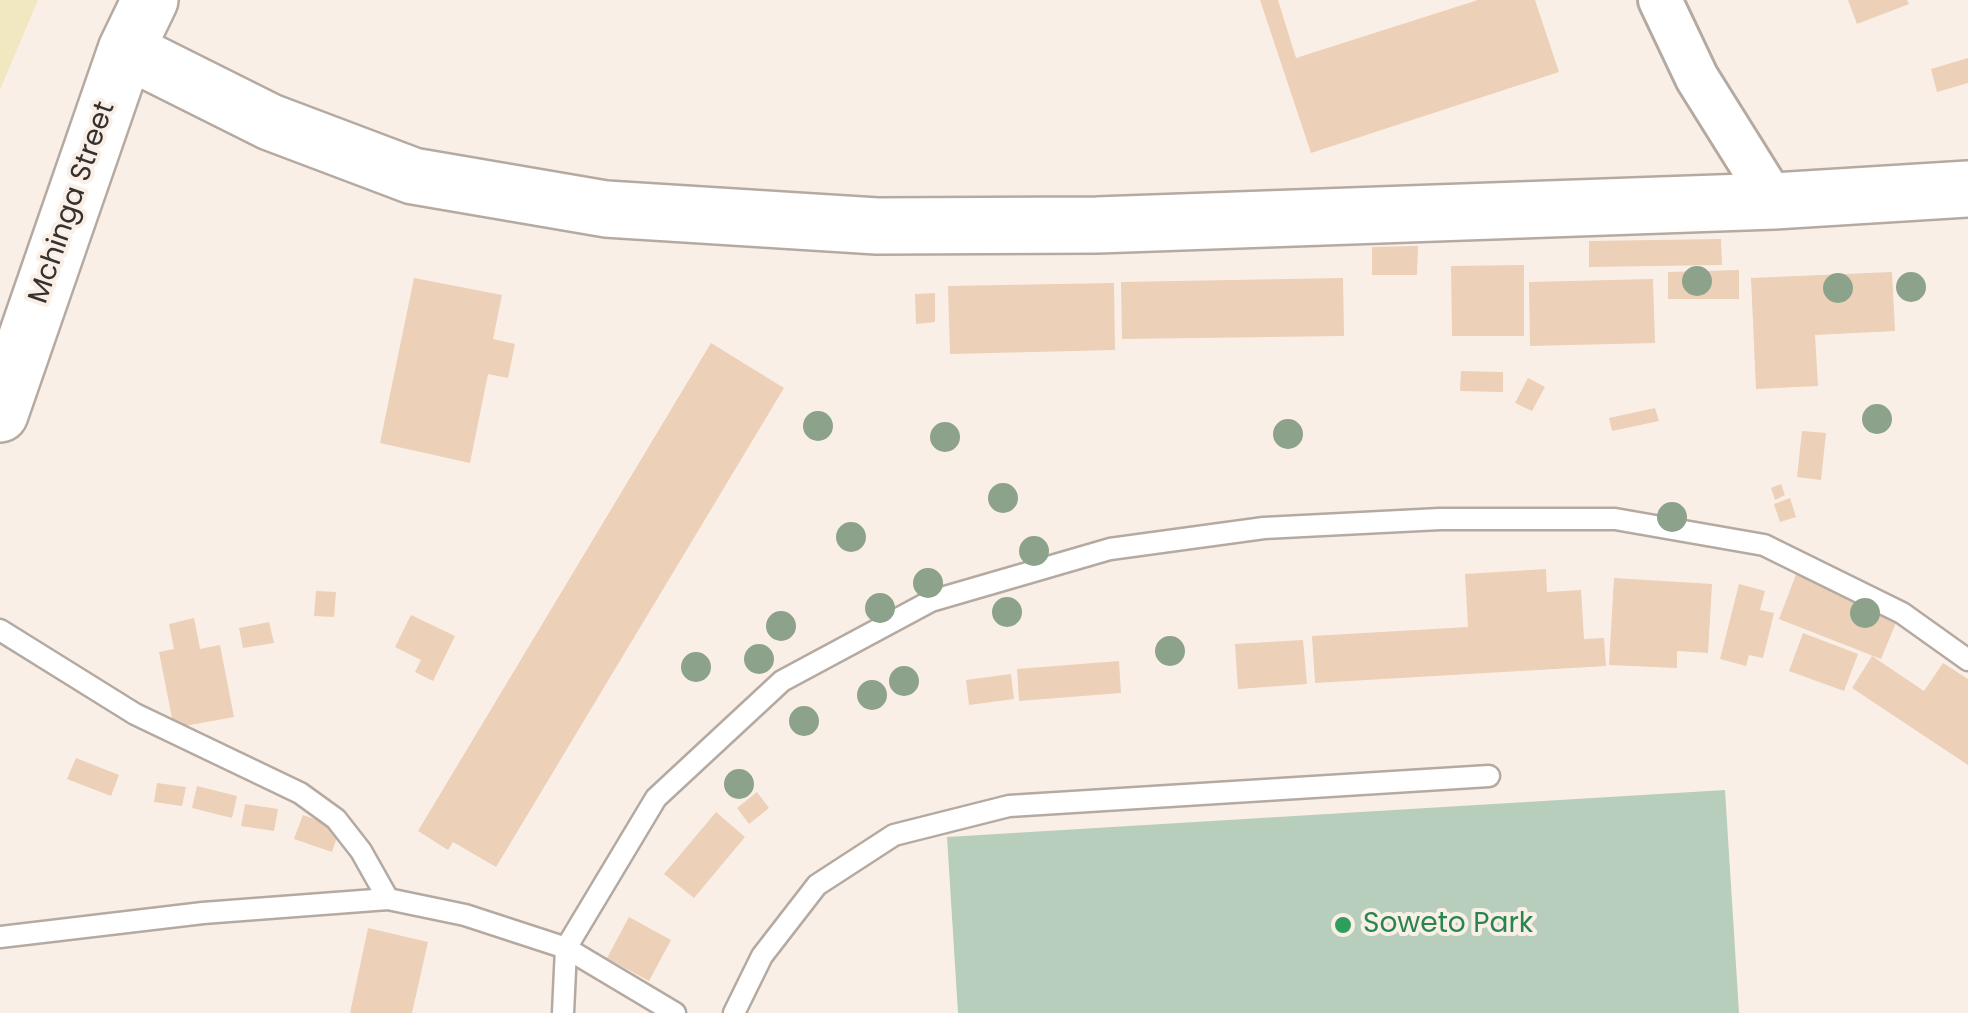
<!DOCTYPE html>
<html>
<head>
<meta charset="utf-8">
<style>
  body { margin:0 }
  canvas { display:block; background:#faefe6 }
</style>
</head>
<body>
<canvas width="1968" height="1013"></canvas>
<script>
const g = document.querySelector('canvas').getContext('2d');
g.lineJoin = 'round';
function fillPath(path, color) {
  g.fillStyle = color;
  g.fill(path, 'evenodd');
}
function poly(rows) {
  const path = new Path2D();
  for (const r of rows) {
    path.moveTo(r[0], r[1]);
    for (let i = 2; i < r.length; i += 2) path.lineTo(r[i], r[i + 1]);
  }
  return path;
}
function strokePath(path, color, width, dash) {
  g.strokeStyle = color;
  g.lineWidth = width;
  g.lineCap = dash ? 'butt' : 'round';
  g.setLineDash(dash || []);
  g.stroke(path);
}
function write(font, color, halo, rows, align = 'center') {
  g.font = font + ' Poppins,sans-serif';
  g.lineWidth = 8;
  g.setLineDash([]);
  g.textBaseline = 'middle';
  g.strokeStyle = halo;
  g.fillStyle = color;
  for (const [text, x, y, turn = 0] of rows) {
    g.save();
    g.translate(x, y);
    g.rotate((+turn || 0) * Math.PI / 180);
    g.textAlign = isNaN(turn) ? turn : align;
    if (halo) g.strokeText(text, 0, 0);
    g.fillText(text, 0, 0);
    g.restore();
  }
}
fillPath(poly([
  [1725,790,1739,1013,958,1013,947,837]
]), '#b8cebd');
fillPath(poly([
  [0,0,38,0,0,90]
]), '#f1e8c2');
fillPath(poly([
  [1260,0,1278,0,1296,58,1478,0,1535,0,1559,72,1311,153],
  [1848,0,1907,0,1909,4,1857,24],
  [1968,58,1968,83,1937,92,1931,69],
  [1721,239,1722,265,1589,267,1589,241],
  [1418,246,1417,275,1372,275,1372,247],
  [1524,265,1524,336,1452,336,1451,266],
  [1739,270,1739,299,1668,299,1668,272],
  [1892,272,1895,331,1815,335,1818,386,1756,389,1751,278],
  [414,278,502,295,493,339,515,344,508,378,488,374,470,463,380,443],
  [1343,278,1344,336,1122,339,1121,282],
  [1653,279,1655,343,1530,346,1529,282],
  [1114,283,1115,350,950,354,948,286],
  [935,293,935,322,916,324,915,294],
  [711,343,784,388,496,867,453,842,448,850,418,831],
  [1461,371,1503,372,1503,392,1460,391],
  [1528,378,1545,387,1532,411,1515,403],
  [1655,408,1659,421,1612,431,1609,418],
  [1802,431,1826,433,1821,480,1797,477],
  [1781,484,1785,495,1775,500,1771,488],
  [1790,498,1796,517,1780,522,1774,504],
  [1546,569,1547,592,1581,590,1584,639,1604,638,1606,666,1315,683,1312,636,1468,627,1465,574],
  [1797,572,1900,613,1881,659,1779,619],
  [1614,578,1712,584,1708,653,1677,651,1677,668,1609,665],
  [1739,584,1765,591,1760,610,1774,613,1763,658,1749,655,1746,666,1720,659],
  [316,591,336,592,334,617,314,616],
  [411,615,455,636,433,681,415,672,421,660,395,647],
  [194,618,200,649,220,645,234,717,174,728,159,652,174,649,169,624],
  [269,622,274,643,243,648,239,628],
  [1803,633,1858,654,1844,691,1789,671],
  [1303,640,1307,684,1238,689,1235,644],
  [1872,656,1924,691,1943,663,1968,679,1968,765,1852,688],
  [1119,661,1121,693,1019,701,1017,669],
  [1011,674,1014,699,969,705,966,680],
  [76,758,119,775,111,796,67,779],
  [157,783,186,787,182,806,154,802],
  [197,786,237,796,232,818,192,808],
  [757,792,769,808,749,824,737,808],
  [245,804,278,809,274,831,241,826],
  [716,812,745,837,694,898,664,874],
  [303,815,340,828,332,852,294,839],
  [629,917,671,940,649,981,607,958],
  [368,928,428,942,412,1013,350,1013]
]), '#ecd0b8');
const lane = poly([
  [0,630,135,714,300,793,336,819,361,851,388,899],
  [0,937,203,913,388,899,465,915,566,948,675,1013],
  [563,1013,566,948,656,798,782,681,931,601,1110,549,1264,528,1440,519,1615,519,1764,545,1902,613,1968,660],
  [734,1013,762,956,817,885,894,835,1009,806,1489,776]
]);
const street = poly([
  [1660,0,1697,78,1774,201]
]);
const secondary = poly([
  [126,50,270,122,413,176,606,209,877,226,1097,225,1774,201,1968,189],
  [0,414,126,50,150,0]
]);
strokePath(lane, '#b5aaa2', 25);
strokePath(street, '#b5aaa2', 48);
strokePath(secondary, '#b5aaa2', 60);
strokePath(lane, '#fff', 20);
strokePath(street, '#fff', 42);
strokePath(secondary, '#fff', 55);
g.fillStyle = '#8da28b';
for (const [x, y] of [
  [1697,281],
  [1911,287],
  [1838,288],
  [1877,419],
  [818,426],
  [1288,434],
  [945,437],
  [1003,498],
  [1672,517],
  [851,537],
  [1034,551],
  [928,583],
  [880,608],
  [1007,612],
  [1865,613],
  [781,626],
  [1170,651],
  [759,659],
  [696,667],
  [904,681],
  [872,695],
  [804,721],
  [739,784]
]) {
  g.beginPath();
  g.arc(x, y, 15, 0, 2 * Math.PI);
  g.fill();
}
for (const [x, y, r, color] of [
  [1343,925,10,"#2e9e5b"]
]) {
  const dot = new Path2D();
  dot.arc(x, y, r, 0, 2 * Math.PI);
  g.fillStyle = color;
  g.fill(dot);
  strokePath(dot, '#faefe6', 4);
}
write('28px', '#35312e', '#faefe6', [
  ["Mchinga Street",73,203,-71]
]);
write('28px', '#27864d', '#faefe6', [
  ["Soweto Park",1363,925]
], 'left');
</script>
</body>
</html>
